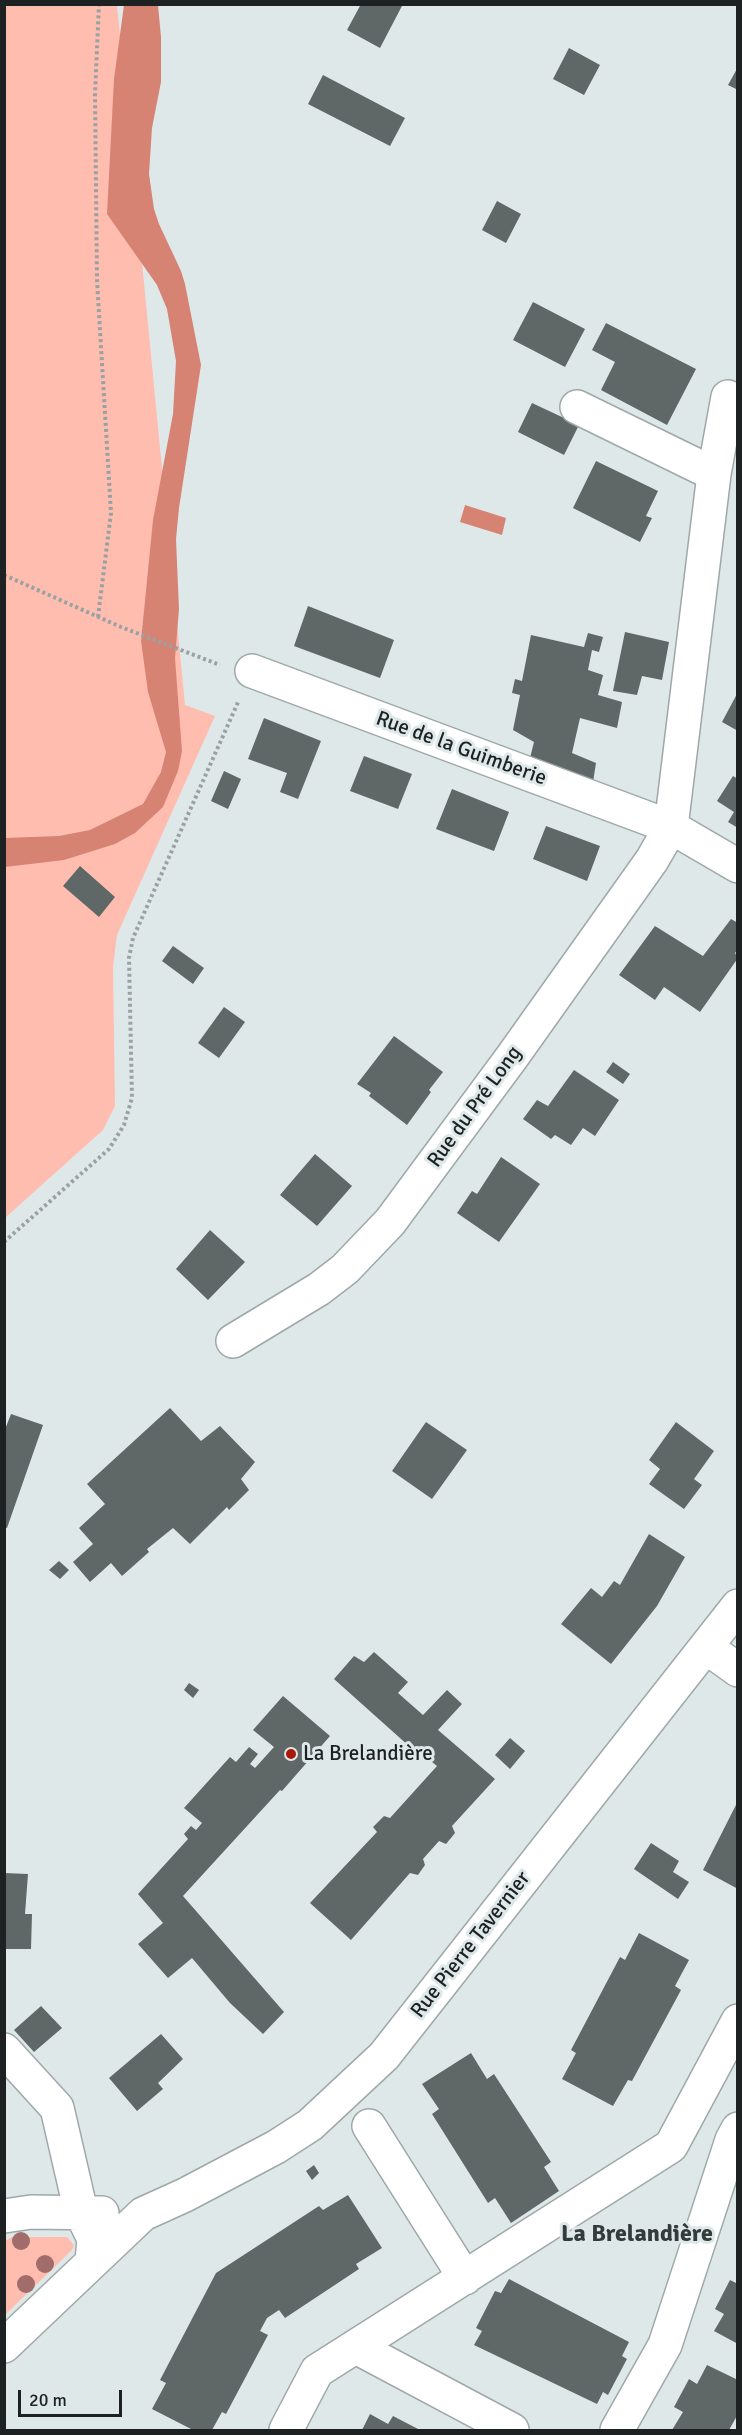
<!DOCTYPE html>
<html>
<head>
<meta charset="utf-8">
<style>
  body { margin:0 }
  #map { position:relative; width:742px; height:2435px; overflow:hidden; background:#dfe8e9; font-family:Signika,sans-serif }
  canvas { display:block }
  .frame { position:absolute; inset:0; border:6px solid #1d2121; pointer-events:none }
  .scale { position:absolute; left:18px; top:2390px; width:104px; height:27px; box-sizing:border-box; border:3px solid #1d2121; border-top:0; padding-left:8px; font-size:18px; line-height:21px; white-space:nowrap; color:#1d2121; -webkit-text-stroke:4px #dfe8e9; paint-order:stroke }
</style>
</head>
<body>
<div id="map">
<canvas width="742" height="2435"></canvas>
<div class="frame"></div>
<div class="scale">20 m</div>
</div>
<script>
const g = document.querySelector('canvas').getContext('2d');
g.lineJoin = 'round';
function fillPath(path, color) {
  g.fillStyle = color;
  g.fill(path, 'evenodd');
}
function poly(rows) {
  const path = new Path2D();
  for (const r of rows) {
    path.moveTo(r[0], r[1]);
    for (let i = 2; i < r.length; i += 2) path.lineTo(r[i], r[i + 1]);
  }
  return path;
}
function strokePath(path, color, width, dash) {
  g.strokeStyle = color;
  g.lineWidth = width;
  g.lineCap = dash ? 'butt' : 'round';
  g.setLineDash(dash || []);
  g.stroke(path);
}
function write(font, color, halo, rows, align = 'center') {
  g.font = font + ' Signika,sans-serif';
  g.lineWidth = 6;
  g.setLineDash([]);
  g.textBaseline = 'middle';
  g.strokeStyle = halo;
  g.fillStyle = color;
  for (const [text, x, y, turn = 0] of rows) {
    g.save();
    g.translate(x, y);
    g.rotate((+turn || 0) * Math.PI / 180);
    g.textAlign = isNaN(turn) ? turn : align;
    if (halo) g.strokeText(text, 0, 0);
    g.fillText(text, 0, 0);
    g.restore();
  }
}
fillPath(poly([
  [5,5,117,5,185,705,215,716,117,935,113,967,115,1106,103,1130,5,1218],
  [12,2237,67,2237,74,2245,72,2250,5,2315,5,2241]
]), '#ffbdb0');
fillPath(poly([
  [124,5,158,5,161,37,161,82,152,128,149,174,154,209,159,224,181,271,185,284,201,365,179,508,176,539,179,609,175,658,182,751,178,771,163,807,135,833,115,844,64,860,5,867,5,838,59,836,90,830,143,804,161,772,166,752,148,692,141,641,153,520,173,414,176,361,167,309,157,285,107,214,114,79],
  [465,505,506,518,502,535,460,522]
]), '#d78374');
fillPath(poly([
  [361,4,403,4,380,48,347,30],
  [569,48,600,65,584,95,553,79],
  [738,67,738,90,728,85],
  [323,75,405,118,390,146,308,104],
  [497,201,521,214,506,243,482,230],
  [533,302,585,329,565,367,513,340],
  [606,323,696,369,667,425,601,390,615,362,592,350],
  [532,403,579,425,564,455,518,432],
  [596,461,658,491,646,516,652,518,640,542,573,508],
  [308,606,394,640,380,678,294,646],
  [625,632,669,642,662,680,642,676,637,695,613,691],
  [588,633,603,637,599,652,592,650,588,670,603,675,598,695,622,702,617,728,580,718,572,753,596,763,593,782,530,758,534,742,513,730,520,695,512,693,515,679,522,681,531,635,584,647],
  [738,692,738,731,722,722],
  [264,718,321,741,298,799,280,792,287,773,248,759],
  [364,756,412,774,398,809,350,791],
  [224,771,241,779,228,809,211,801],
  [733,776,738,779,738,828,728,822,734,812,717,801],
  [452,789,509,812,494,851,436,829],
  [546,826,600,846,587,881,533,859],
  [80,866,115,897,99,917,63,886],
  [731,919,738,923,738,949,735,953,738,958,700,1012,664,987,655,1000,619,975,655,926,703,956],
  [173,946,204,968,193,984,162,961],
  [224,1007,245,1022,219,1058,198,1043],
  [394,1036,443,1072,429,1090,431,1092,407,1125,369,1096,371,1093,357,1084],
  [613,1062,630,1074,623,1084,606,1072],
  [574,1070,619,1100,595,1136,583,1128,571,1145,555,1135,551,1139,523,1119,537,1100,548,1106],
  [315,1154,352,1186,317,1226,280,1195],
  [501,1157,540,1184,499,1242,457,1213,472,1191,477,1194],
  [210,1230,245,1262,208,1300,176,1269],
  [170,1408,201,1441,220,1426,255,1462,241,1479,249,1490,229,1510,227,1507,190,1544,173,1528,147,1549,149,1552,122,1576,111,1563,90,1582,73,1562,93,1544,79,1528,105,1504,87,1484],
  [11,1414,43,1425,7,1528,4,1527,4,1432],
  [426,1422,467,1450,432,1499,392,1471],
  [676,1422,714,1451,694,1479,702,1485,684,1509,649,1484,660,1469,649,1460],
  [649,1534,685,1557,657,1606,611,1664,561,1624,591,1588,602,1597,614,1581,620,1585],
  [59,1561,69,1570,60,1579,49,1570],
  [374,1652,408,1682,398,1693,423,1715,447,1690,462,1704,438,1730,495,1779,452,1826,455,1833,446,1844,439,1841,423,1859,425,1865,418,1875,410,1873,351,1940,310,1903,377,1832,373,1827,384,1816,390,1818,437,1766,412,1746,410,1747,334,1679,354,1656,364,1662],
  [189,1683,199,1690,193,1698,184,1690],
  [283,1696,330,1736,282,1791,280,1790,183,1896,284,2012,263,2034,230,2003,192,1958,168,1978,138,1944,163,1923,138,1894,188,1839,184,1834,191,1826,196,1830,202,1823,184,1808,230,1757,236,1762,249,1747,258,1754,250,1764,255,1768,274,1747,253,1730],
  [510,1738,525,1751,510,1769,495,1755],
  [738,1801,738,1889,703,1870],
  [651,1843,679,1861,673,1872,689,1882,678,1899,634,1869],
  [4,1873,28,1874,25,1914,32,1914,31,1949,4,1949],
  [639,1933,689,1960,675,1986,681,1990,632,2081,628,2080,613,2106,562,2079,576,2053,571,2050,620,1957,625,1960],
  [41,2006,62,2028,34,2052,14,2030],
  [161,2034,183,2059,158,2083,163,2089,137,2111,109,2078],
  [471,2053,487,2079,494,2074,551,2162,544,2167,559,2191,511,2223,495,2198,488,2203,432,2114,439,2109,422,2084],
  [314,2165,319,2173,312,2180,306,2171],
  [348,2195,382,2248,356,2264,359,2269,285,2318,279,2310,267,2318,260,2331,268,2335,226,2414,222,2412,212,2430,193,2430,152,2409,166,2383,160,2380,216,2273,319,2206,323,2210],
  [509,2279,629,2342,622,2356,627,2359,608,2395,603,2392,597,2404,474,2345,482,2331,476,2328,495,2291,501,2293],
  [730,2280,738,2284,738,2344,714,2331,724,2314,715,2309],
  [707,2365,738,2380,738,2414,729,2430,672,2430,683,2412,674,2407,689,2379,697,2384],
  [370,2414,388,2424,393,2416,420,2430,362,2430]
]), '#5f6767');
const minor = poly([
  [577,407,714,474],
  [252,671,671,827,738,866],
  [233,1341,319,1289,345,1269,390,1222,512,1057,652,860,671,827,714,474,728,397],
  [706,1647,738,1670],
  [4,2050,57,2108,81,2212,94,2239,92,2261],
  [369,2126,465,2278],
  [4,2216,31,2212,102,2213],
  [4,2346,143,2214,185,2195,276,2147,310,2125,384,2056,738,1606],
  [356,2347,512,2430],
  [286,2430,317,2371,671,2146,738,2021],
  [617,2430,665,2345,732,2140,738,2129]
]);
strokePath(minor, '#9fa8a8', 36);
strokePath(poly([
  [4,575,121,627,220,665],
  [98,617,111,513,97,280,95,94,99,4],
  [4,1242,109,1149,124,1125,132,1098,129,958,133,938,239,700]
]), '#9aa1a2', 4, [3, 3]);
strokePath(minor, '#fff', 33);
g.fillStyle = '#a16c69';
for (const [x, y] of [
  [21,2241],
  [45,2264],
  [26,2284]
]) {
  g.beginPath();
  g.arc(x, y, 9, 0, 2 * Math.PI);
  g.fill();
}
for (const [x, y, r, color] of [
  [291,1754,6,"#a91807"]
]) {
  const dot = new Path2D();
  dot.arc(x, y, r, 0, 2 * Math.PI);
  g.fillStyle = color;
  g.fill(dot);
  strokePath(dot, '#dfe8e9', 2);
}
write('21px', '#1d2121', '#dfe8e9', [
  ["Rue de la Guimberie",461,749,20],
  ["Rue du Pré Long",475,1107,-54],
  ["Rue Pierre Tavernier",471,1945,-52]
]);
write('21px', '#1d2121', '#dfe8e9', [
  ["La Brelandière",303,1754]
], 'left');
write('bold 24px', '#343b3b', '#dfe8e9', [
  ["La Brelandière",637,2235]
]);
</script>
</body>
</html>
